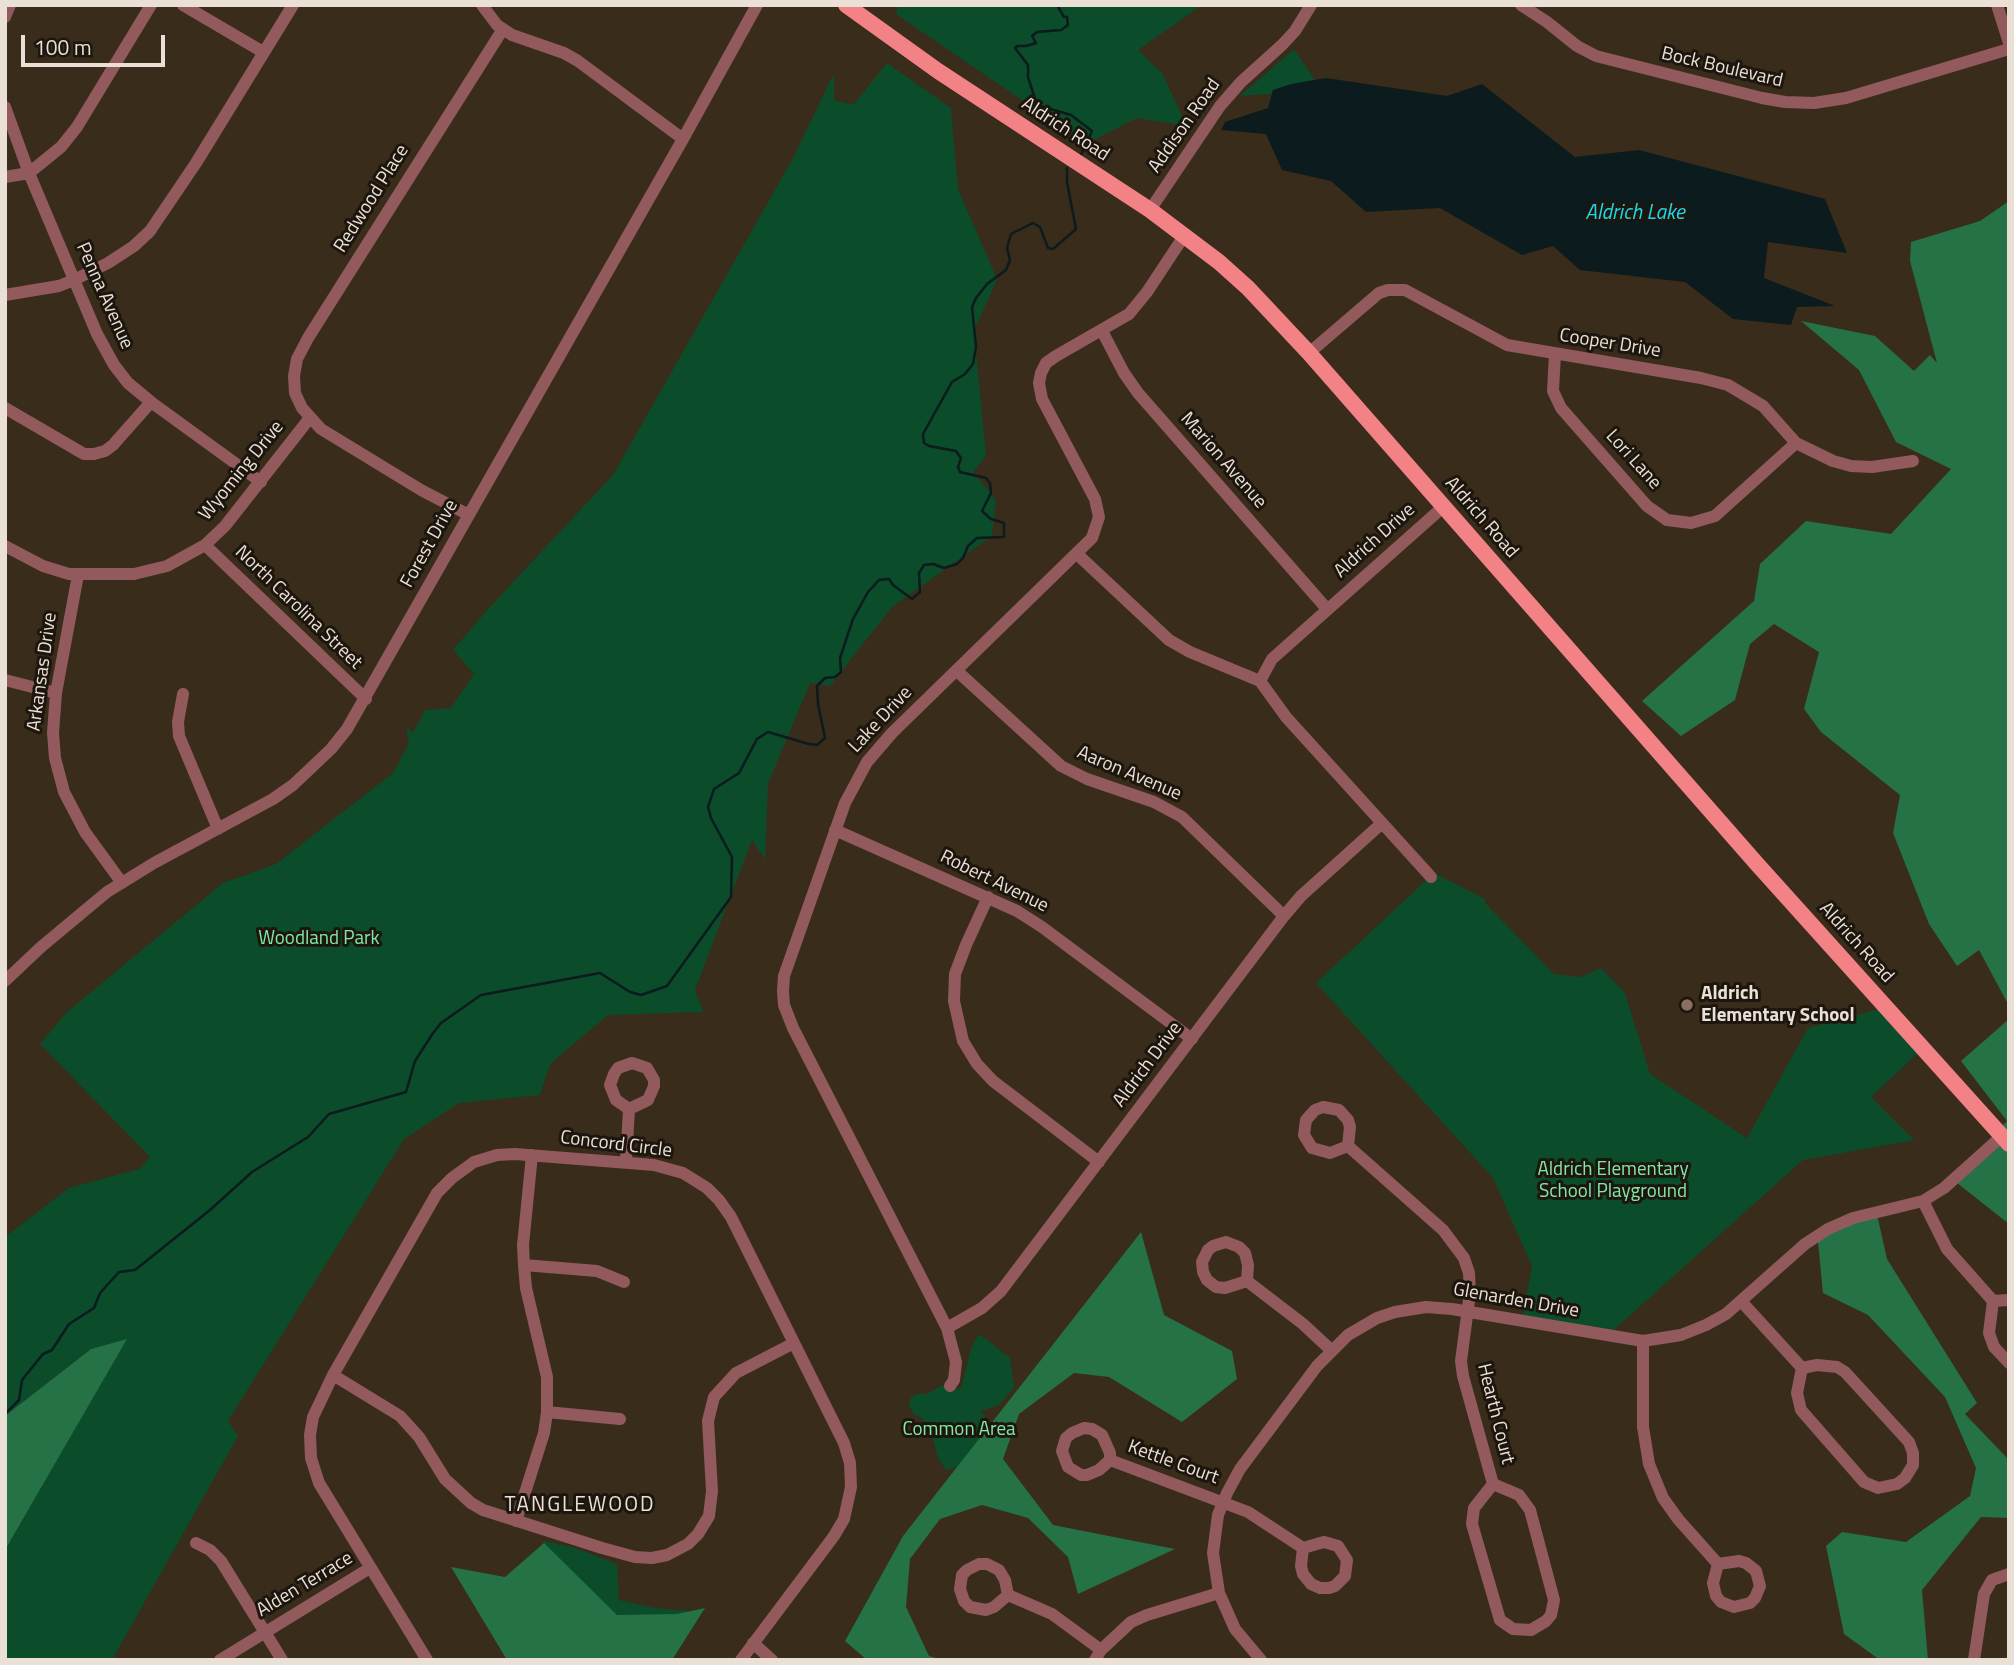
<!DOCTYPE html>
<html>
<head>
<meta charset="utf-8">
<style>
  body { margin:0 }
  #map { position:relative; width:2014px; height:1665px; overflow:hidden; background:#3a2c1a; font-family:"Titillium Web",sans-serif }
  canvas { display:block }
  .frame { position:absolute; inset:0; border:7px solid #eae0d5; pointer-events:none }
  .scale { position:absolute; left:21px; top:35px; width:144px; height:32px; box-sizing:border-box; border:4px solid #eae0d5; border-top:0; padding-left:9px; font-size:21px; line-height:24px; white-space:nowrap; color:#eae0d5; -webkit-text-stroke:5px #1c160e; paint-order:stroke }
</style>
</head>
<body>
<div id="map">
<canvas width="2014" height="1665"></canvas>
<div class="frame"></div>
<div class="scale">100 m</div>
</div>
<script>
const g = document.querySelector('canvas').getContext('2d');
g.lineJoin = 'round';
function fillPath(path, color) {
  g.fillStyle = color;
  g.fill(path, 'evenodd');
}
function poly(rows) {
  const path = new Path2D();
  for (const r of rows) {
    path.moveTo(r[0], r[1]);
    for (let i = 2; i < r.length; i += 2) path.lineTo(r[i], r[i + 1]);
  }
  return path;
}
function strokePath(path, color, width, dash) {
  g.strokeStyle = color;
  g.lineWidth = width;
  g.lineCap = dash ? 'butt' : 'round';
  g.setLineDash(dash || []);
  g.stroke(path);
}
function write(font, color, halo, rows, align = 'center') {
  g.font = font + ' "Titillium Web",sans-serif';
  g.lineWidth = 6;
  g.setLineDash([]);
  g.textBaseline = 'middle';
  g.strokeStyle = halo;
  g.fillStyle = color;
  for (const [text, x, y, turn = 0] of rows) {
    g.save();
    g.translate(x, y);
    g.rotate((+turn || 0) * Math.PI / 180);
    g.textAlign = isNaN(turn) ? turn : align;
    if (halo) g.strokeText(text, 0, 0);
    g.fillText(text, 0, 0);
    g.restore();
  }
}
fillPath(poly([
  [898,5,1202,5,1138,50,1162,73,1187,126,1137,118,1086,144,896,14],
  [1294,49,1315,80,1273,90,1271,94,1240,96],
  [887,63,951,108,958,189,997,279,974,331,986,456,973,472,996,500,992,536,892,607,830,686,810,683,768,784,765,859,752,840,695,990,703,1012,608,1015,550,1064,540,1095,459,1103,404,1139,228,1421,238,1436,112,1660,5,1660,5,1550,126,1340,91,1349,5,1416,5,1237,69,1188,139,1169,150,1157,40,1044,67,1012,223,883,276,864,393,773,409,743,406,727,413,733,425,710,451,708,474,674,453,650,488,609,613,475,792,160,834,73,834,100,853,105],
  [1434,873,1485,899,1485,903,1554,974,1581,977,1601,968,1625,993,1650,1074,1747,1138,1808,1028,1887,1007,1922,1049,1871,1097,1914,1140,1803,1160,1608,1335,1522,1319,1532,1266,1493,1178,1316,983],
  [981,1335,1010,1358,1014,1388,999,1405,981,1411,994,1433,961,1466,946,1470,938,1458,931,1432,923,1419,914,1414,909,1406,911,1397,918,1394,927,1394,943,1385,961,1389,971,1348,978,1336],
  [544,1541,572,1547,617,1564,619,1600,655,1608,690,1611,624,1646,536,1585]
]), '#0b4c2a');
fillPath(poly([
  [2009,201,2009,1006,1979,950,1957,966,1929,924,1893,833,1900,795,1821,732,1804,709,1819,652,1774,624,1750,644,1735,700,1681,736,1642,701,1754,601,1760,564,1806,521,1891,534,1951,469,1896,442,1859,370,1801,321,1875,336,1914,371,1930,355,1937,363,1910,261,1911,242,1980,221],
  [2009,1019,2009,1224,1952,1179,2007,1121,1961,1061],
  [1876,1210,1887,1259,1977,1403,1965,1414,2009,1460,2009,1518,1981,1517,1922,1590,1928,1660,1880,1660,1844,1634,1826,1546,1842,1532,1906,1542,1970,1496,1976,1468,1945,1397,1868,1315,1823,1293,1817,1232],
  [1141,1232,1164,1315,1232,1351,1237,1379,1182,1422,1109,1377,1074,1373,1019,1414,1003,1459,1053,1525,1175,1549,1078,1594,1068,1557,1028,1518,982,1505,940,1519,910,1559,906,1607,929,1656,942,1660,867,1660,845,1641,903,1536],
  [127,1339,5,1550,5,1416,91,1349],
  [544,1543,617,1615,677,1614,705,1608,672,1660,507,1660,451,1567,505,1577]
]), '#247245');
fillPath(poly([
  [1326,78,1447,96,1482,84,1575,157,1639,150,1825,199,1847,253,1768,242,1764,278,1835,306,1797,307,1791,325,1733,319,1685,282,1580,270,1553,246,1522,255,1440,208,1366,212,1331,181,1282,170,1266,134,1221,130,1225,122,1268,108,1273,90,1291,84]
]), '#0c1b1d');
strokePath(poly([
  [1057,5,1064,17,1067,17,1068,25,1061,30,1037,32,1032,36,1036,43,1026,46,1017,46,1015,48,1028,65,1028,77,1035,99,1040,106,1071,115,1092,131,1080,157],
  [5,1414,19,1400,22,1380,43,1354,52,1350,69,1324,94,1308,100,1293,119,1272,135,1270,210,1210,252,1172,308,1137,329,1114,406,1092,415,1061,433,1033,441,1023,481,995,600,973,630,992,641,995,667,986,731,897,732,857,711,818,708,807,714,789,739,773,757,739,768,732,809,744,817,745,825,738,818,704,817,686,825,678,835,677,841,672,840,658,853,619,868,592,879,580,889,579,893,585,912,599,920,592,919,573,924,565,933,564,944,568,957,564,963,558,968,546,977,538,1004,537,1004,523,991,519,982,511,991,493,990,483,986,478,960,472,958,467,961,458,956,451,929,446,924,443,923,434,952,382,965,374,973,364,976,347,972,307,976,298,987,284,1006,270,1010,260,1007,248,1011,234,1033,223,1040,227,1048,248,1053,249,1076,229,1067,182,1067,168]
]), '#0c1b1d', 2.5);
strokePath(poly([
  [183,5,263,52],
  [482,5,497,25,512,35,564,53,578,61,683,139],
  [1521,5,1547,22,1577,46,1596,56,1762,98,1785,102,1814,103,1846,98,2009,49],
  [1997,5,2009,43],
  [5,17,10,5],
  [5,107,29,173,97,334,114,365,128,383,151,402,261,482],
  [5,177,29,173,61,147,77,127,151,5],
  [1150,210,1220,106,1241,82,1282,45,1295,31,1311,5],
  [5,295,59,286,74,280,108,263,134,246,150,231,196,163,293,5],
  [1102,331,1124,373,1138,393,1327,609],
  [1309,353,1379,293,1388,290,1405,290,1507,345,1701,378,1728,385,1763,406,1796,443,1833,461,1851,466,1872,467,1913,461],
  [1555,354,1553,391,1561,408,1647,506,1667,520,1691,523,1715,516,1796,443],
  [5,408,84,454,94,454,105,451,113,445,151,402],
  [469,515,421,490,321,429,302,408,295,393,294,376,297,359,308,338,503,29],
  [205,545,366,699],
  [5,546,43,566,69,574,134,574,167,566,205,545,225,526,309,419],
  [1077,554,1169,640,1190,652,1260,681],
  [78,575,56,693,53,733,55,758,64,792,85,832,122,883],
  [957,671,1061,766,1087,779,1154,802,1182,817,1284,916],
  [5,680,56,693],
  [183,694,178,722,179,736,218,829],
  [835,830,1017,911,1042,927,1192,1039],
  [1431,877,1286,717,1260,681,1272,659,1443,507],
  [988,897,966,945,955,974,954,1001,963,1041,977,1064,993,1081,1099,1162],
  [5,981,41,947,107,892,154,863,273,799,293,785,331,749,347,729,683,139,757,5],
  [632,1063,647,1068,654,1080,654,1086,648,1100,629,1109,616,1100,610,1085,614,1074,618,1068,632,1063],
  [1323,1107,1339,1110,1348,1120,1350,1127,1348,1146,1330,1153,1312,1148,1304,1135,1306,1120,1315,1110,1323,1107],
  [1348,1146,1443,1230,1464,1258,1469,1273,1470,1293,1461,1361,1463,1376,1493,1484],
  [626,1161,629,1109],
  [1923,1201,1947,1249,1993,1301],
  [1226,1242,1239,1247,1245,1253,1248,1265,1247,1281,1225,1288,1216,1287,1207,1280,1203,1272,1202,1262,1208,1250,1213,1246,1226,1242],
  [524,1265,597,1271,624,1282],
  [1247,1281,1303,1324,1331,1350],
  [2009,1300,1993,1301,1989,1333,1994,1347,2009,1363],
  [1741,1301,1802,1368],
  [947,1328,982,1308,1001,1291,1284,916,1301,896,1381,824],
  [1643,1341,1643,1427,1649,1464,1663,1498,1678,1519,1718,1564],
  [1817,1365,1837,1367,1845,1372,1909,1442,1913,1453,1913,1465,1905,1478,1897,1484,1878,1488,1864,1482,1801,1410,1797,1393,1802,1368,1817,1365],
  [333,1375,400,1416,419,1437,445,1479,471,1503,483,1510,602,1548,635,1557,652,1558,667,1555,688,1544,698,1534,709,1516,712,1491,708,1421,714,1397,736,1373,794,1343],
  [950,1386,954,1380,956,1362,947,1328,793,1028,784,1005,783,991,784,976,845,803,867,762,892,733,1092,538,1099,517,1095,499,1042,399,1039,383,1041,373,1046,363,1056,356,1129,314,1147,292,1184,236],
  [547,1412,620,1419],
  [1084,1428,1092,1429,1102,1435,1110,1453,1110,1460,1099,1470,1087,1475,1081,1475,1068,1467,1062,1451,1066,1438,1072,1433,1084,1428],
  [1110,1460,1248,1512,1303,1548],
  [1493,1484,1519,1495,1530,1510,1554,1600,1551,1615,1546,1621,1531,1630,1513,1629,1500,1620,1472,1524,1474,1508,1493,1484],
  [516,1521,544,1433,547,1412,547,1377,526,1288,524,1265,523,1245,532,1155],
  [1324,1542,1338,1546,1347,1560,1345,1576,1335,1586,1329,1588,1320,1588,1311,1584,1303,1574,1301,1566,1303,1548,1324,1542],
  [196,1543,210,1550,221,1561,282,1660],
  [1739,1561,1746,1563,1756,1571,1760,1586,1755,1598,1750,1603,1734,1607,1721,1602,1716,1596,1713,1583,1718,1564,1739,1561],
  [979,1564,987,1564,999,1570,1005,1580,1008,1595,994,1607,986,1610,970,1607,964,1601,960,1589,962,1575,967,1570,979,1564],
  [1008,1595,1052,1614,1101,1650],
  [753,1643,772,1660],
  [220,1660,370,1568],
  [427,1660,319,1483,311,1458,310,1435,313,1417,333,1375,437,1193,452,1178,474,1162,497,1155,515,1154,654,1165,683,1173,707,1188,719,1200,731,1217,844,1443,850,1463,851,1487,844,1519,834,1536,741,1660],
  [1095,1660,1101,1650,1131,1622,1147,1615,1219,1593],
  [1261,1660,1235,1629,1219,1593,1213,1553,1218,1515,1227,1493,1240,1469,1317,1366,1348,1335,1377,1318,1395,1312,1426,1307,1452,1309,1643,1341,1681,1335,1706,1325,1726,1314,1805,1244,1828,1229,1853,1218,1923,1201,1944,1188,2002,1136],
  [1974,1660,1984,1594,1992,1580,2009,1574]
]), '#925a5c', 12);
strokePath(poly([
  [846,5,938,71,1150,210,1219,262,1248,288,1309,353,1757,864,2009,1144]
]), '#f38287', 16);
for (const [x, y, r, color] of [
  [1687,1005,7,"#8d6e63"]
]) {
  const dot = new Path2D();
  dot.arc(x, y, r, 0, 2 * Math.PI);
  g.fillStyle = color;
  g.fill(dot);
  strokePath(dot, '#1c160e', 2.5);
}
write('19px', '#eae0d5', '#1c160e', [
  ["Bock Boulevard",1722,68,13],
  ["Addison Road",1185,126,-55],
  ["Aldrich Road",1065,130,33],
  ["Redwood Place",372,199,-58],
  ["Penna Avenue",104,296,66],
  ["Cooper Drive",1610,344,9],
  ["Lori Lane",1633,460,48],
  ["Marion Avenue",1223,461,49],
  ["Wyoming Drive",242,471,-51],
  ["Aldrich Road",1481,518,49],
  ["Aldrich Drive",1375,541,-42],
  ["Forest Drive",430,544,-61],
  ["North Carolina Street",298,608,44],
  ["Arkansas Drive",43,672,-82],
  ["Lake Drive",881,720,-47],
  ["Aaron Avenue",1129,774,23],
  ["Robert Avenue",994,882,26],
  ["Aldrich Road",1856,943,48],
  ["Aldrich Drive",1148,1065,-53],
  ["Concord Circle",616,1145,7],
  ["Glenarden Drive",1516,1301,10],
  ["Hearth Court",1495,1414,76],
  ["Kettle Court",1173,1463,20],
  ["Alden Terrace",305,1585,-31]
]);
write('19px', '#82e8a6', '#1c160e', [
  ["Woodland Park",319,939],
  ["Aldrich Elementary",1613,1170],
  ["School Playground",1613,1192],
  ["Common Area",959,1430]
]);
write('bold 19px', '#eae0d5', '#1c160e', [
  ["Aldrich",1701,994],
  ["Elementary School",1701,1016]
], 'left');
write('italic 21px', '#1dd7e8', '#1c160e', [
  ["Aldrich Lake",1635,214]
]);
g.letterSpacing = '2px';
write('21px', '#eae0d5', '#1c160e', [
  ["TANGLEWOOD",580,1506]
]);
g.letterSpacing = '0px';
</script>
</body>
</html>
